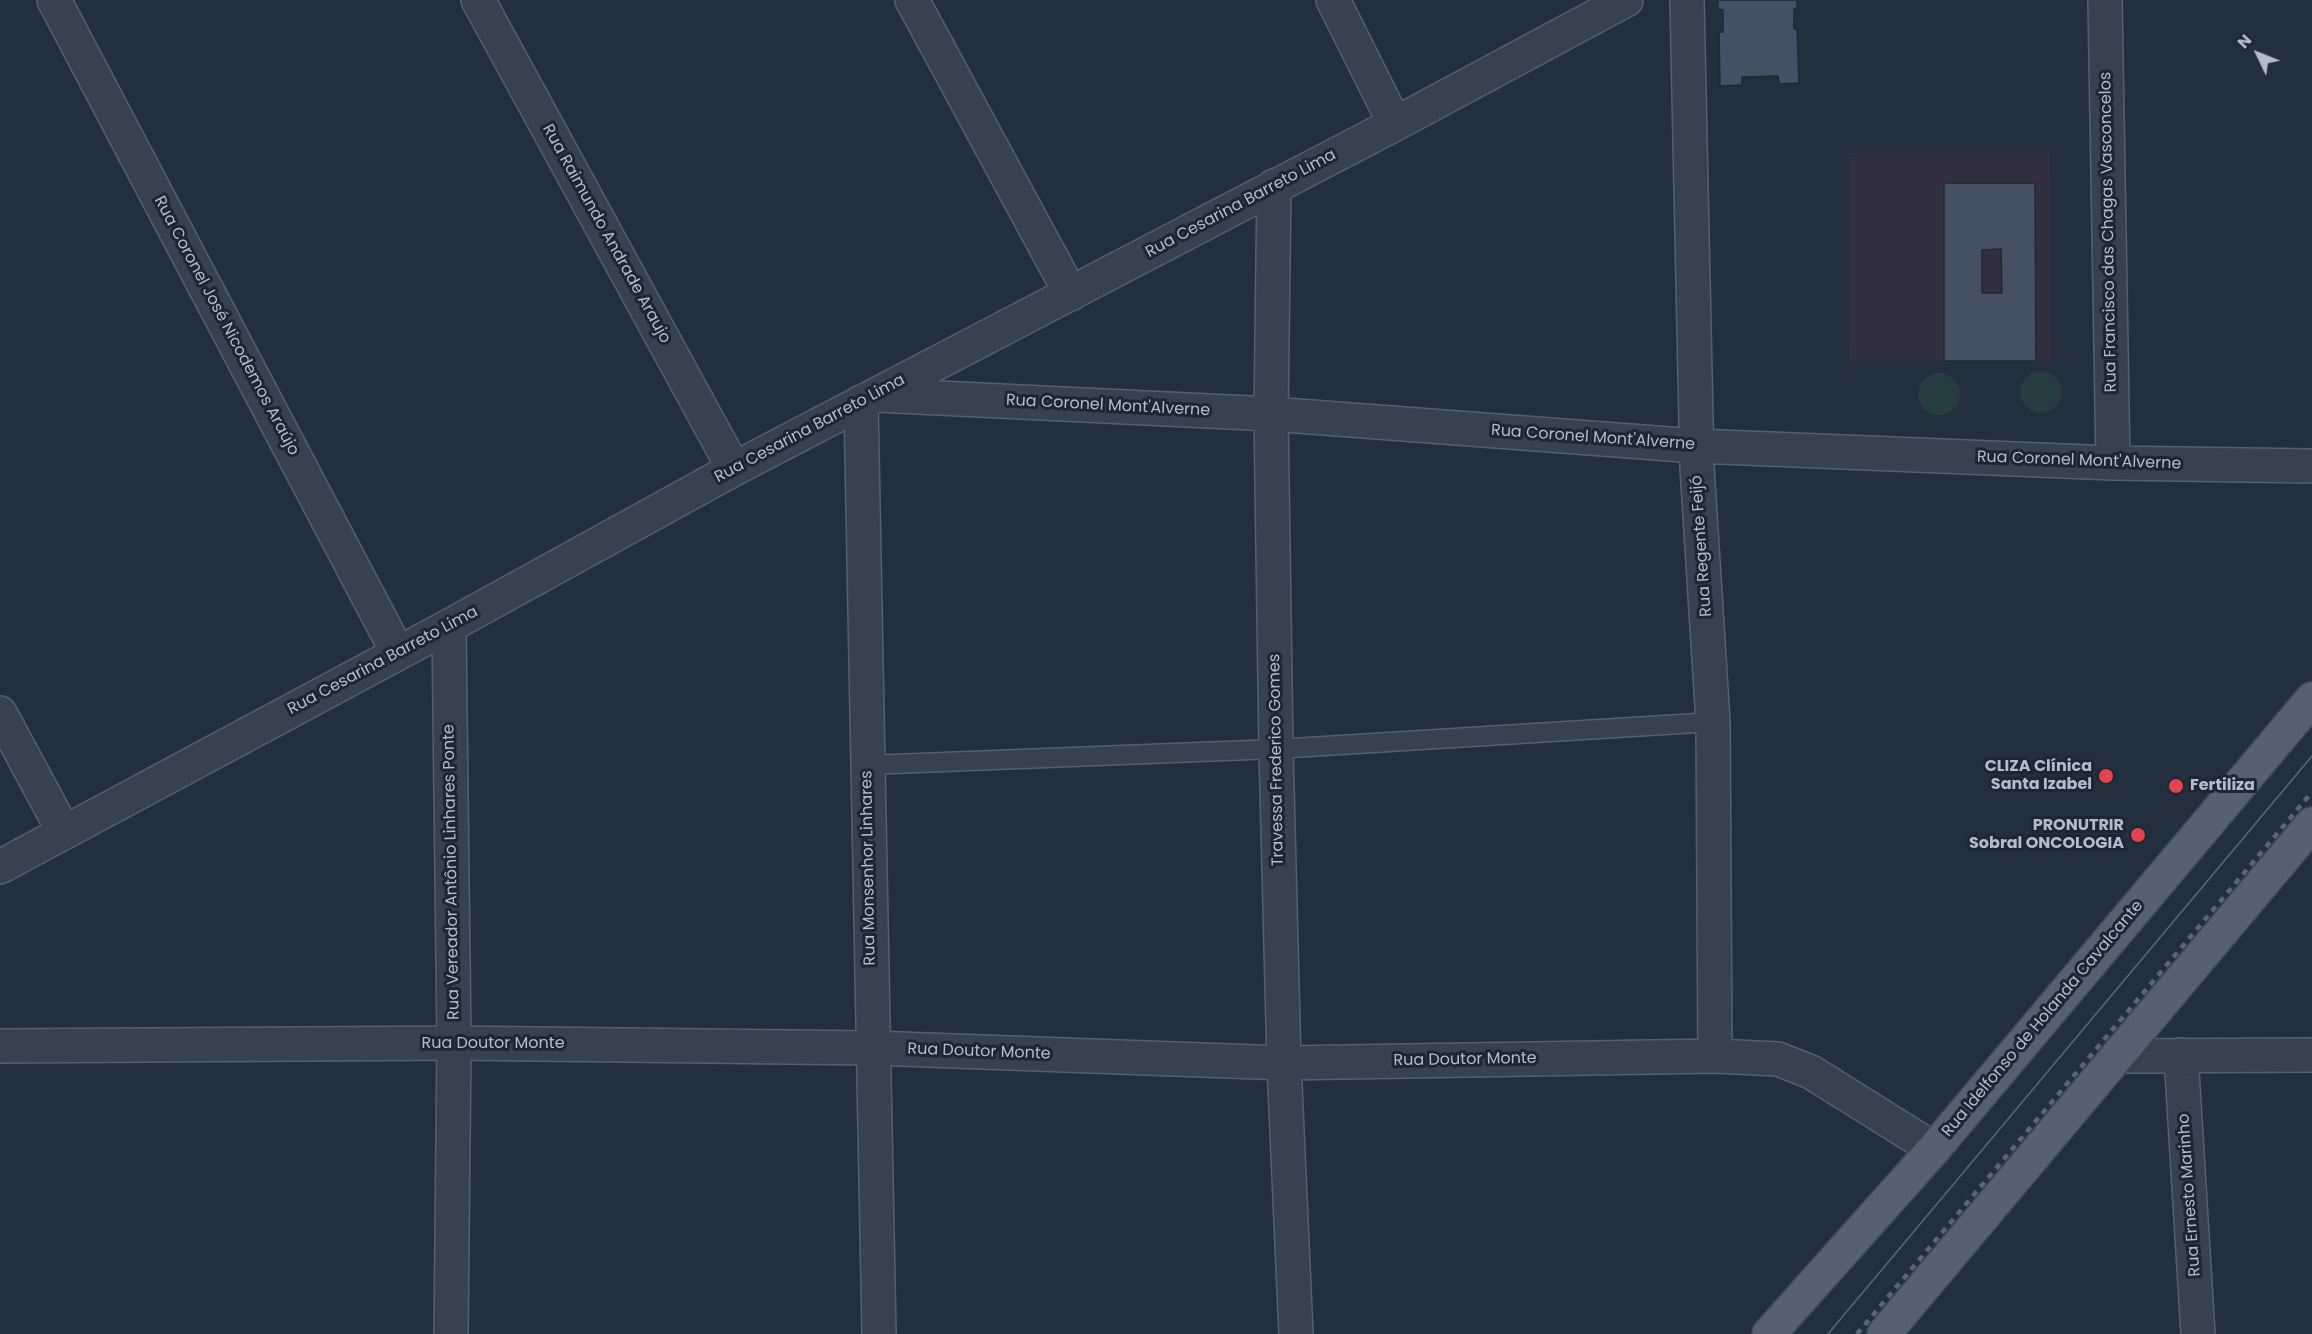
<!DOCTYPE html>
<html>
<head>
<meta charset="utf-8">
<style>
  body { margin:0 }
  #map { position:relative; width:2312px; height:1334px; overflow:hidden; background:#242f3e; font-family:Poppins,sans-serif }
  canvas { display:block }
  .north { position:absolute; left:2228px; top:24px; width:60px; height:60px; -webkit-text-stroke:4px #1d2633; paint-order:stroke; rotate:313deg; font-size:16px; font-weight:700; line-height:24px; text-align:center; color:#b4bcc9 }
  .north::after { content:''; display:block; margin:auto; width:21px; height:27px; background:#b4bcc9; clip-path:polygon(50% 0,100% 100%,50% 72%,0 100%) }
</style>
</head>
<body>
<div id="map">
<canvas width="2312" height="1334"></canvas>
<div class="north">N</div>
</div>
<script>
const g = document.querySelector('canvas').getContext('2d');
g.lineJoin = 'round';
function fillPath(path, color) {
  g.fillStyle = color;
  g.fill(path, 'evenodd');
}
function poly(rows) {
  const path = new Path2D();
  for (const r of rows) {
    if (r.length === 3) {
      path.moveTo(r[0] + r[2], r[1]);
      path.arc(r[0], r[1], r[2], 0, 2 * Math.PI);
      continue;
    }
    path.moveTo(r[0], r[1]);
    for (let i = 2; i < r.length; i += 2) path.lineTo(r[i], r[i + 1]);
  }
  return path;
}
function strokePath(path, color, width, dash) {
  g.strokeStyle = color;
  g.lineWidth = width;
  g.lineCap = dash ? 'butt' : 'round';
  g.setLineDash(dash || []);
  g.stroke(path);
}
function write(font, color, halo, rows, align = 'center') {
  g.font = font + ' Poppins,sans-serif';
  g.lineWidth = 6;
  g.setLineDash([]);
  g.textBaseline = 'middle';
  g.strokeStyle = halo;
  g.fillStyle = color;
  for (const [text, x, y, turn = 0] of rows) {
    g.save();
    g.translate(x, y);
    g.rotate((+turn || 0) * Math.PI / 180);
    g.textAlign = isNaN(turn) ? turn : align;
    if (halo) g.strokeText(text, 0, 0);
    g.fillText(text, 0, 0);
    g.restore();
  }
}
fillPath(poly([
  [2050,152,2051,361,1850,361,1849,153]
]), '#32303f');
fillPath(poly([
  [2041,392,21],
  [1939,394,21]
]), '#263c3f');
const building = poly([
  [1718,0,1797,0,1797,8,1794,9,1794,29,1797,29,1799,83,1779,84,1778,76,1742,77,1742,85,1720,86,1719,32,1723,32,1723,10,1718,9,1718,0],
  [1944,183,2035,183,2036,361,1944,361,1944,183],
  [2001,249,2002,293,1982,293,1982,250,2001,249]
]);
fillPath(building, '#455162');
strokePath(building, '#1f2835', 1.5);
const service = poly([
  [867,765,1276,749,1713,722]
]);
const minor = poly([
  [54,0,398,653],
  [478,0,734,469],
  [912,0,1071,294],
  [1333,0,1395,124],
  [1687,0,1697,467,1713,722,1715,1056],
  [2105,0,2113,463],
  [1274,186,1271,414,1276,749,1284,1063,1296,1334],
  [876,395,1271,414,1696,446,2113,463,2312,466],
  [861,402,879,1334],
  [449,626,454,1043,451,1334],
  [0,713,64,832],
  [0,867,449,626,734,469,1395,124,1626,0],
  [0,1046,454,1043,873,1048,1284,1063,1715,1056,1778,1059,1811,1072,1934,1149],
  [2181,1055,2198,1334],
  [2118,1056,2312,1055]
]);
const primary = poly([
  [1769,1334,1934,1149,2312,699],
  [1884,1334,2312,824]
]);
strokePath(service, '#565f6c', 21);
strokePath(minor, '#565f6c', 36);
strokePath(primary, '#414a57', 36);
strokePath(service, '#38414e', 18);
strokePath(minor, '#38414e', 33);
strokePath(primary, '#56606e', 33);
strokePath(poly([
  [1828,1334,2312,756]
]), '#5a6575', 1.5);
strokePath(poly([
  [1857,1334,2312,792]
]), '#5a6575', 4.5, [6, 6]);
for (const [x, y, r, color] of [
  [2106,776,8,"#e0444e"],
  [2176,786,8,"#e0444e"],
  [2138,835,8,"#e0444e"]
]) {
  const dot = new Path2D();
  dot.arc(x, y, r, 0, 2 * Math.PI);
  g.fillStyle = color;
  g.fill(dot);
  strokePath(dot, '#1d2633', 2);
}
write('16px', '#b4bcc9', '#1d2633', [
  ["Rua Cesarina Barreto Lima",1241,204,-28],
  ["Rua Francisco das Chagas Vasconcelos",2109,232,-91],
  ["Rua Raimundo Andrade Araujo",606,234,61],
  ["Rua Coronel José Nicodemos Araújo",226,326,62],
  ["Rua Coronel Mont'Alverne",1108,406,3],
  ["Rua Cesarina Barreto Lima",810,429,-28],
  ["Rua Coronel Mont'Alverne",1593,438,4],
  ["Rua Coronel Mont'Alverne",2079,461,2],
  ["Rua Regente Feijó",1702,546,-94],
  ["Rua Cesarina Barreto Lima",383,661,-28],
  ["Travessa Frederico Gomes",1277,760,-91],
  ["Rua Monsenhor Linhares",869,868,-91],
  ["Rua Vereador Antônio Linhares Ponte",452,872,-91],
  ["Rua Idelfonso de Holanda Cavalcante",2043,1019,-50],
  ["Rua Doutor Monte",493,1044],
  ["Rua Doutor Monte",979,1052,2],
  ["Rua Doutor Monte",1465,1060,-1],
  ["Rua Ernesto Marinho",2190,1195,-94]
]);
write('bold 16px', '#b4bcc9', '#1d2633', [
  ["CLIZA Clínica",2092,767],
  ["Santa Izabel",2092,785],
  ["Fertiliza",2190,786,"left"],
  ["PRONUTRIR",2124,826],
  ["Sobral ONCOLOGIA",2124,844]
], 'right');
</script>
</body>
</html>
